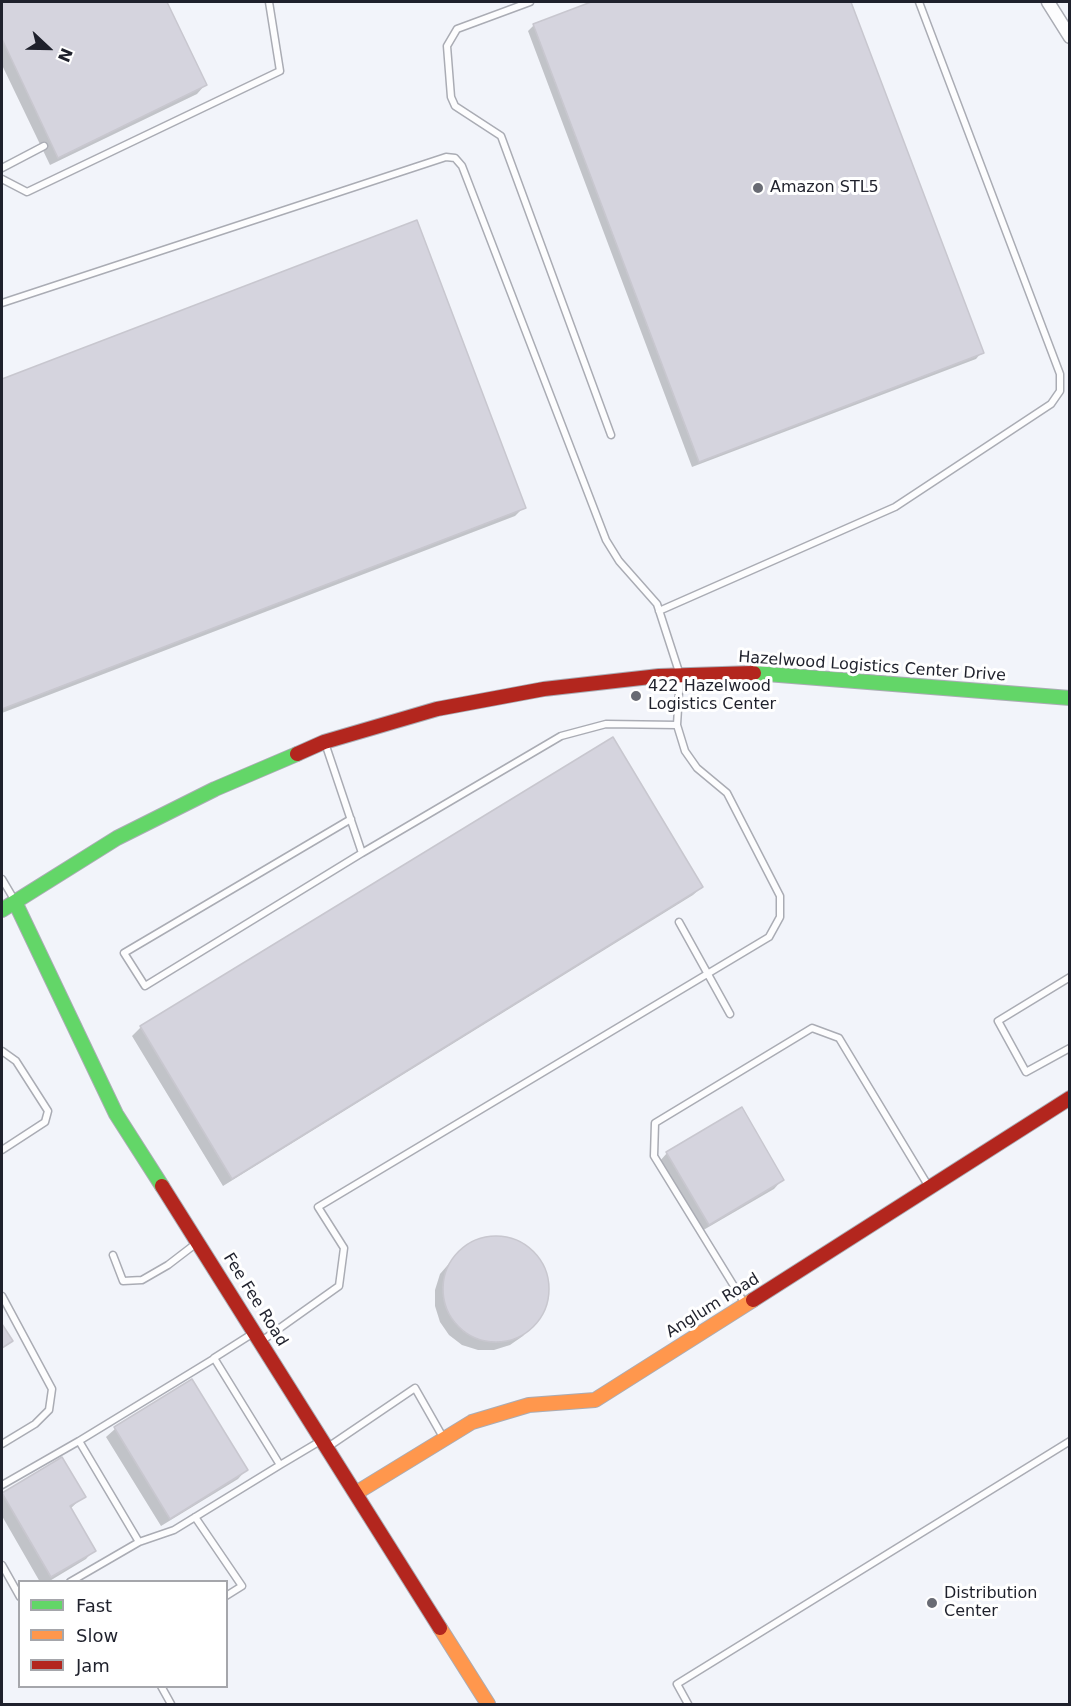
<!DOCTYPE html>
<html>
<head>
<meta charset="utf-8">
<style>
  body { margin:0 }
  #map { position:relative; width:1071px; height:1706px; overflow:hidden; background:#f2f4fa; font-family:"DejaVu Sans",sans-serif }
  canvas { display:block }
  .frame { position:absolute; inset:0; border:3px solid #1f212c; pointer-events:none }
  .legend { position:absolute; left:18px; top:1580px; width:210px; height:108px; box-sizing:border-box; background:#fff; border:2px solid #a5a6ab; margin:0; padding:8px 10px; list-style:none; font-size:18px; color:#1f212c }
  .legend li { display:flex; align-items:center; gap:12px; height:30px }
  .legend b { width:30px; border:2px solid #a5a6ab }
  .north { position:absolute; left:18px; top:18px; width:60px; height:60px; -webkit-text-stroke:4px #fff; paint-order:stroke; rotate:112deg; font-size:16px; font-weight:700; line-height:24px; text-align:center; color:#1f212c }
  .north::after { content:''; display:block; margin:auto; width:21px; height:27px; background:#1f212c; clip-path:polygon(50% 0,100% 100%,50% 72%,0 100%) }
</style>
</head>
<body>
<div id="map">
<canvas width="1071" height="1706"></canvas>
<div class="frame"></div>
<ul class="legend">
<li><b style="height:8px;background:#63d668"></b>Fast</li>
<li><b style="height:8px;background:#ff974d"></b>Slow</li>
<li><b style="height:8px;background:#b3261e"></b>Jam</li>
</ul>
<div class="north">N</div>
</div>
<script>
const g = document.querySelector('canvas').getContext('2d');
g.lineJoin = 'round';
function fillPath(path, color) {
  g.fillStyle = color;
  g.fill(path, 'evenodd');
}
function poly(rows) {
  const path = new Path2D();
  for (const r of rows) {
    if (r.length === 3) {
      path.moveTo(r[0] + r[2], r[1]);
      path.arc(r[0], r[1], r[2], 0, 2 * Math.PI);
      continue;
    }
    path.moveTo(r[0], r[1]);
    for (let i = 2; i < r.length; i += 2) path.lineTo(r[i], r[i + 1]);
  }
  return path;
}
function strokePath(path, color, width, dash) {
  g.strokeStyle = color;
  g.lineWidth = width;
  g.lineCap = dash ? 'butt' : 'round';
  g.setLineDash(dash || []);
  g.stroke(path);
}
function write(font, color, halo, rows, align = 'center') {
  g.font = font + ' "DejaVu Sans",sans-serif';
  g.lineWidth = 6;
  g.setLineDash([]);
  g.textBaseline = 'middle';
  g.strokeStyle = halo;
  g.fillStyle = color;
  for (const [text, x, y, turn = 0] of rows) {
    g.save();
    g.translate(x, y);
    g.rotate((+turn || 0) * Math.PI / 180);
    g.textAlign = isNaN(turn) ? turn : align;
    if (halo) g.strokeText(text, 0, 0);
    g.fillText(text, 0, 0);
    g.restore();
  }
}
fillPath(poly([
  [2,2,165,2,205,85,197,94,50,165,2,65],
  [595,2,850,2,982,352,976,359,692,467,528,31,534,25],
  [416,222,524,507,515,516,2,713,2,381],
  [702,887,693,895,223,1186,132,1036,141,1027],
  [667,1153,782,1180,774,1189,700,1232,659,1162],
  [488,1237,504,1237,520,1242,533,1252,542,1265,547,1281,547,1297,542,1313,523,1336,510,1345,494,1350,478,1350,462,1345,449,1335,440,1322,435,1306,435,1290,440,1274,459,1252,472,1242],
  [192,1381,246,1470,238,1479,161,1526,106,1437,115,1429],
  [62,1459,84,1496,70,1509,94,1550,86,1559,48,1582,40,1582,2,1516,2,1495]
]), '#0003');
const building = poly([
  [2,2,167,2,207,85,58,158,2,39,2,2],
  [591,2,851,2,984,353,699,462,533,24,591,2],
  [417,220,526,508,2,709,2,379,417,220],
  [613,737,703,887,232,1179,140,1026,613,737],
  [742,1107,784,1180,709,1225,666,1152,742,1107],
  [496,1289,53],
  [2,1324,13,1341,2,1348,2,1324],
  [192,1379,248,1470,170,1519,114,1427,192,1379],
  [62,1457,86,1497,70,1506,96,1551,51,1577,2,1493,62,1457]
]);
fillPath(building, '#d5d4de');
strokePath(building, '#c8c7cf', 1.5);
const lane = poly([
  [530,2,457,29,447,46,451,97,455,106,501,136,611,435],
  [2,168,44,146],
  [2,179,27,192,280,71,269,2],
  [2,303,446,157,455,158,462,166,606,540,619,561,657,604,680,675,677,725,685,751,697,768,727,793,780,896,780,917,769,937,318,1207,344,1248,339,1286,263,1340],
  [659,611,895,507,1051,404,1060,391,1060,374,919,2],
  [325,743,362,853,561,736,606,724,677,725],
  [351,819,124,953,145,986,362,853],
  [2,879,15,901],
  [679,922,730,1014],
  [1070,977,998,1021,1026,1072,1070,1048],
  [2,1051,16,1061,48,1111,45,1122,2,1150],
  [113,1255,123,1281,142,1280,168,1265,198,1242],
  [2,1296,52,1389,49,1410,35,1424,2,1444],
  [745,1304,654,1156,655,1123,812,1028,839,1038,929,1187],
  [255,1332,214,1358,280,1465,322,1440],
  [215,1358,79,1441,139,1542,174,1530,280,1465],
  [328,1447,415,1388,444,1439],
  [2,1485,79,1441],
  [195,1517,242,1586,226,1596],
  [2,1565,20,1597],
  [70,1582,139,1542],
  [161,1686,171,1704],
  [688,1704,677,1684,1070,1441]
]);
const street = poly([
  [1048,2,1070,37]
]);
const fast = poly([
  [754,673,1070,698],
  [15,902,116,1114,162,1186],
  [2,910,117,838,215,789,297,754]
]);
const slow = poly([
  [356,1493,472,1422,529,1405,595,1400,753,1300],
  [440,1628,488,1704]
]);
const jam = poly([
  [297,754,324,742,437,709,544,689,659,676,754,673],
  [162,1186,440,1628],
  [753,1300,1070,1098]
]);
strokePath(lane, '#aaacb4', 9);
strokePath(street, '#aaacb4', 15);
strokePath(fast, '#aaacb4', 16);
strokePath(slow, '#aaacb4', 16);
strokePath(jam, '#aaacb4', 16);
strokePath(lane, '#fdfdfe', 6);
strokePath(street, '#fdfdfe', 12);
strokePath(fast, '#63d668', 14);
strokePath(slow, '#ff974d', 14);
strokePath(jam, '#b3261e', 14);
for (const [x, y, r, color] of [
  [758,188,6,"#696b74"],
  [636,696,6,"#696b74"],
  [932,1603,6,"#696b74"]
]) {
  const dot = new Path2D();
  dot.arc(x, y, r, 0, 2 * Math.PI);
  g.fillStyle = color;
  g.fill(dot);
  strokePath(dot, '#fff', 2);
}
write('16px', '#1f212c', '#fff', [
  ["Amazon STL5",770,188],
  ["422 Hazelwood",648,687],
  ["Logistics Center",648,705],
  ["Distribution",944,1594],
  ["Center",944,1612]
], 'left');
write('16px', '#1f212c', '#fff', [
  ["Hazelwood Logistics Center Drive",872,667,4],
  ["Fee Fee Road",255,1300,58],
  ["Anglum Road",713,1306,-32]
]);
</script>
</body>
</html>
